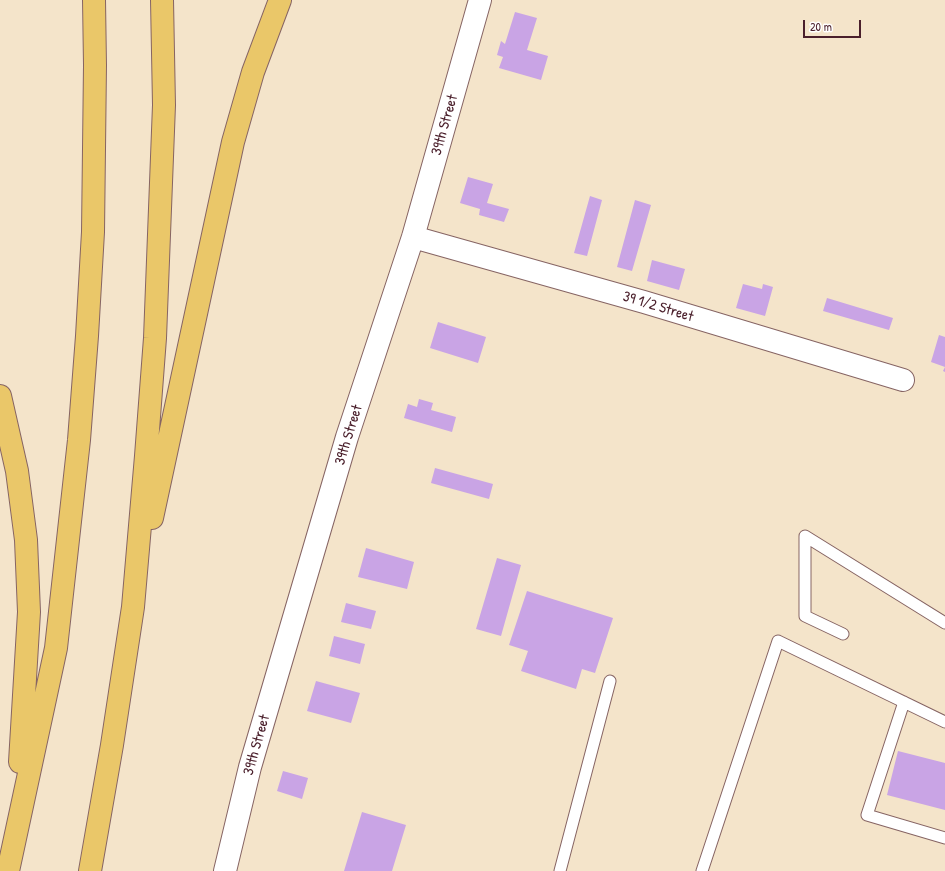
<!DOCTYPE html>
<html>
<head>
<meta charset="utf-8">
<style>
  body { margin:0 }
  #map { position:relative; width:945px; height:871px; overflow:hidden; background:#f4e4ca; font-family:"Patrick Hand",sans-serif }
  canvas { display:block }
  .scale { position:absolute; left:803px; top:20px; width:58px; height:18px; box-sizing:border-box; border:2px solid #4a1f2b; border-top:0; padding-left:5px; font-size:12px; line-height:14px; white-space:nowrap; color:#4a1f2b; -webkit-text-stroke:3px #fff; paint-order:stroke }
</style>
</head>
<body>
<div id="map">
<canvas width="945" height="871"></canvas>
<div class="scale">20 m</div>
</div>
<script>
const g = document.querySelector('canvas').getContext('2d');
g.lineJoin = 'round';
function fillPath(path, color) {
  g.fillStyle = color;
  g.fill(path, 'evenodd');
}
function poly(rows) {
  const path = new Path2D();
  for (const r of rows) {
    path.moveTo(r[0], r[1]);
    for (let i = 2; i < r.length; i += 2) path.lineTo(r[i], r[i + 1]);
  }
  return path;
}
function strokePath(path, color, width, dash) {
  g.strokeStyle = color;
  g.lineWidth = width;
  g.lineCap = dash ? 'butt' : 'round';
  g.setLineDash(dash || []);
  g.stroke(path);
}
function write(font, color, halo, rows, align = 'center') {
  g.font = font + ' "Patrick Hand",sans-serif';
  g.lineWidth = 4;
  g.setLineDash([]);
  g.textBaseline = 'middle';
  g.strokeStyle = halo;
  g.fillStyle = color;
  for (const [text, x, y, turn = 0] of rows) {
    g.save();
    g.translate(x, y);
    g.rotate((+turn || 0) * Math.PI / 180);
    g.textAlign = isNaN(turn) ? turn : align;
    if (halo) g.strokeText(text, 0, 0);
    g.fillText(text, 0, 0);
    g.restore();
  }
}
fillPath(poly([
  [515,12,537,18,527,50,548,56,541,80,499,68,503,57,497,55,501,41,505,44],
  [468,177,493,184,487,203,509,209,504,222,479,215,480,209,460,203],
  [590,196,602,200,587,256,574,253],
  [635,200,651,205,632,271,617,267],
  [652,260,685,269,679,290,647,281],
  [743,284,762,289,763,284,773,287,765,316,736,308],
  [827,298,893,318,889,330,823,311],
  [438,322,486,337,478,363,430,348],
  [939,335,945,337,945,372,943,371,945,367,931,362],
  [419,399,433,403,431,410,456,417,452,432,404,418,408,404,417,407],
  [435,468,493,484,489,499,431,483],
  [366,548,414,562,407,589,358,577],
  [497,558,521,565,501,636,476,629],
  [527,591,613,618,595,673,582,669,576,689,521,671,528,651,509,645],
  [346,603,376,611,371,629,341,622],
  [334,636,365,644,360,664,329,656],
  [316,681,360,693,351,723,307,711],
  [898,751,945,763,945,810,887,795],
  [283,771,308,778,302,799,277,791],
  [362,812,406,825,392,871,344,871]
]), '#c9a4e5');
const lane = poly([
  [843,634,805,616,805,536,945,623],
  [904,702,867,815,945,838],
  [560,871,610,681],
  [702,871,778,641,945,722]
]);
const street = poly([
  [413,237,644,302,903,380],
  [225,871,250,767,347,437,413,237,480,0]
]);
const highway = poly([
  [0,396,17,471,26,540,29,612,20,762],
  [152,518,233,142,253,72,280,0],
  [8,871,56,648,79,440,87,336,93,232,95,65,94,0],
  [90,871,112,745,133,607,146,456,155,338,164,105,162,0]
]);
strokePath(lane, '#866463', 13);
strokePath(street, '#866463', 24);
strokePath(highway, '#866463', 24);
strokePath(lane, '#fff', 11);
strokePath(street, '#fff', 22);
strokePath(highway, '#eac769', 22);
write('15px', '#4a1f2b', '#fff', [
  ["39th Street",445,125,-74],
  ["39 1/2 Street",658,307,17],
  ["39th Street",349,435,-73],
  ["39th Street",257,745,-74]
]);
</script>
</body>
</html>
